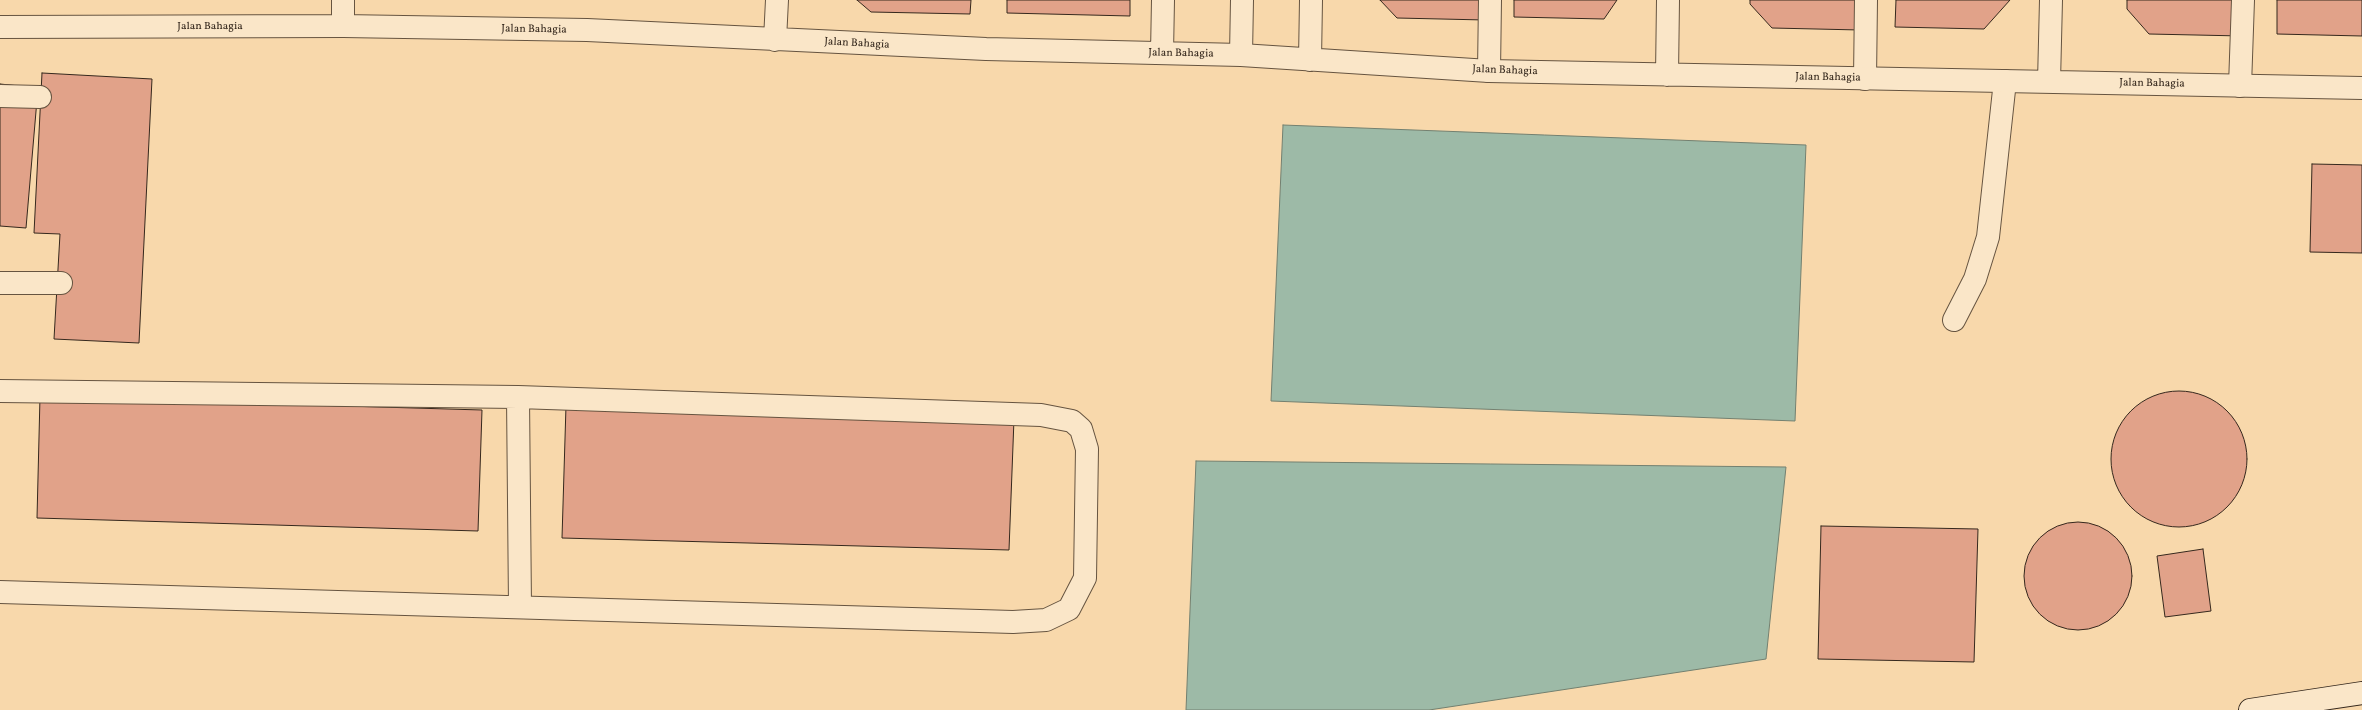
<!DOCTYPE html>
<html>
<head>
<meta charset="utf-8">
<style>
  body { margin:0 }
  canvas { display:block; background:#f8d8ab }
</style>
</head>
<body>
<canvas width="2362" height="710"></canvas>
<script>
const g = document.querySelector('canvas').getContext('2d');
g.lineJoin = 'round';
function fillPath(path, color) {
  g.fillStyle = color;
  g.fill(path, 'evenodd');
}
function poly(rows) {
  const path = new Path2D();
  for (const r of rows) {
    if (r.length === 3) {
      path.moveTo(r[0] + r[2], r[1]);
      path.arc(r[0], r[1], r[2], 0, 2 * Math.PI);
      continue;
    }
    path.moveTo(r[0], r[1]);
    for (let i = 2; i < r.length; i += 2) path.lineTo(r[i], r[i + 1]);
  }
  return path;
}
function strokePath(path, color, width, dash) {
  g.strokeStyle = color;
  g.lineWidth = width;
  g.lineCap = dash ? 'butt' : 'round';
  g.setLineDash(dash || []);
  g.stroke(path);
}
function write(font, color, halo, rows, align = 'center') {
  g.font = font + ' Vollkorn,serif';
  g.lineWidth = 4;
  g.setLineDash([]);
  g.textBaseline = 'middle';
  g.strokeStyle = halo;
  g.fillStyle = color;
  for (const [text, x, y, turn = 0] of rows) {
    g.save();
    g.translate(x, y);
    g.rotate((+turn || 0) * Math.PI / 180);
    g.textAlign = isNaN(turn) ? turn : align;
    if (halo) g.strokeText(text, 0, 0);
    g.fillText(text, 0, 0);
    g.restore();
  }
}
const water = poly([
  [1283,125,1806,145,1795,421,1271,401,1283,125],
  [1196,461,1786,467,1766,659,1429,710,1186,710,1196,461]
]);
fillPath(water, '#9dbaa7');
strokePath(water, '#738070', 1);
const building = poly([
  [857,0,971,0,970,14,871,12,857,0],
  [1007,0,1130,0,1130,16,1007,13,1007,0],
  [1380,0,1486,0,1485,20,1397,18,1380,0],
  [1514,0,1617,0,1604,19,1514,17,1514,0],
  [1750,0,1861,0,1860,30,1772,28,1750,4,1750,0],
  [1896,0,2010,0,1984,29,1895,27,1896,0],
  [2127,0,2243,0,2242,36,2149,34,2127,9,2127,0],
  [2277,0,2362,0,2362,36,2277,34,2277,0],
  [42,73,152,79,139,343,54,339,60,234,34,233,42,73],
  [0,84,38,88,26,228,0,226,0,84],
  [2312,164,2362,165,2362,253,2310,252,2312,164],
  [2179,459,68],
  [40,397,482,410,478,531,37,518,40,397],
  [566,406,1014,419,1009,550,562,538,566,406],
  [2078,576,54],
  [1821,526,1978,529,1974,662,1818,659,1821,526],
  [2203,549,2211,611,2165,617,2157,556,2203,549]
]);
fillPath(building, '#e1a289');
strokePath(building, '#35281d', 1);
const service = poly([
  [1489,71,1490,0],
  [1865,79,1866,0],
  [2240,86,2243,0],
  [0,96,40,97],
  [0,283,61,283],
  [1954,320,1975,279,1988,237,2005,81],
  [0,391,518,397,1041,415,1072,421,1081,429,1087,449,1085,578,1069,609,1046,620,1013,622,0,592],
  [518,397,520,607]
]);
const minor = poly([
  [343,26,343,0],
  [0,27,343,26,587,30,986,49,1241,55,1489,71,2362,88],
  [775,40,777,0],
  [1162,53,1163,0],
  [1241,55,1242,0],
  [1310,60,1311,0],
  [1667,75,1668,0],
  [2049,82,2051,0]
]);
const secondary = poly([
  [2250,710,2362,693]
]);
strokePath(service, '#665440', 24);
strokePath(minor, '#665440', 24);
strokePath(secondary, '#35281d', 24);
strokePath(service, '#fae6c8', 22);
strokePath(minor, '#fae6c8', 22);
strokePath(secondary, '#fae6c8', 22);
write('11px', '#35281d', '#fae6c8', [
  ["Jalan Bahagia",210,27],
  ["Jalan Bahagia",534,30,1],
  ["Jalan Bahagia",857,44,3],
  ["Jalan Bahagia",1181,54,1],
  ["Jalan Bahagia",1505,71,2],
  ["Jalan Bahagia",1828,78,1],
  ["Jalan Bahagia",2152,84,1]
]);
</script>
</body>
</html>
